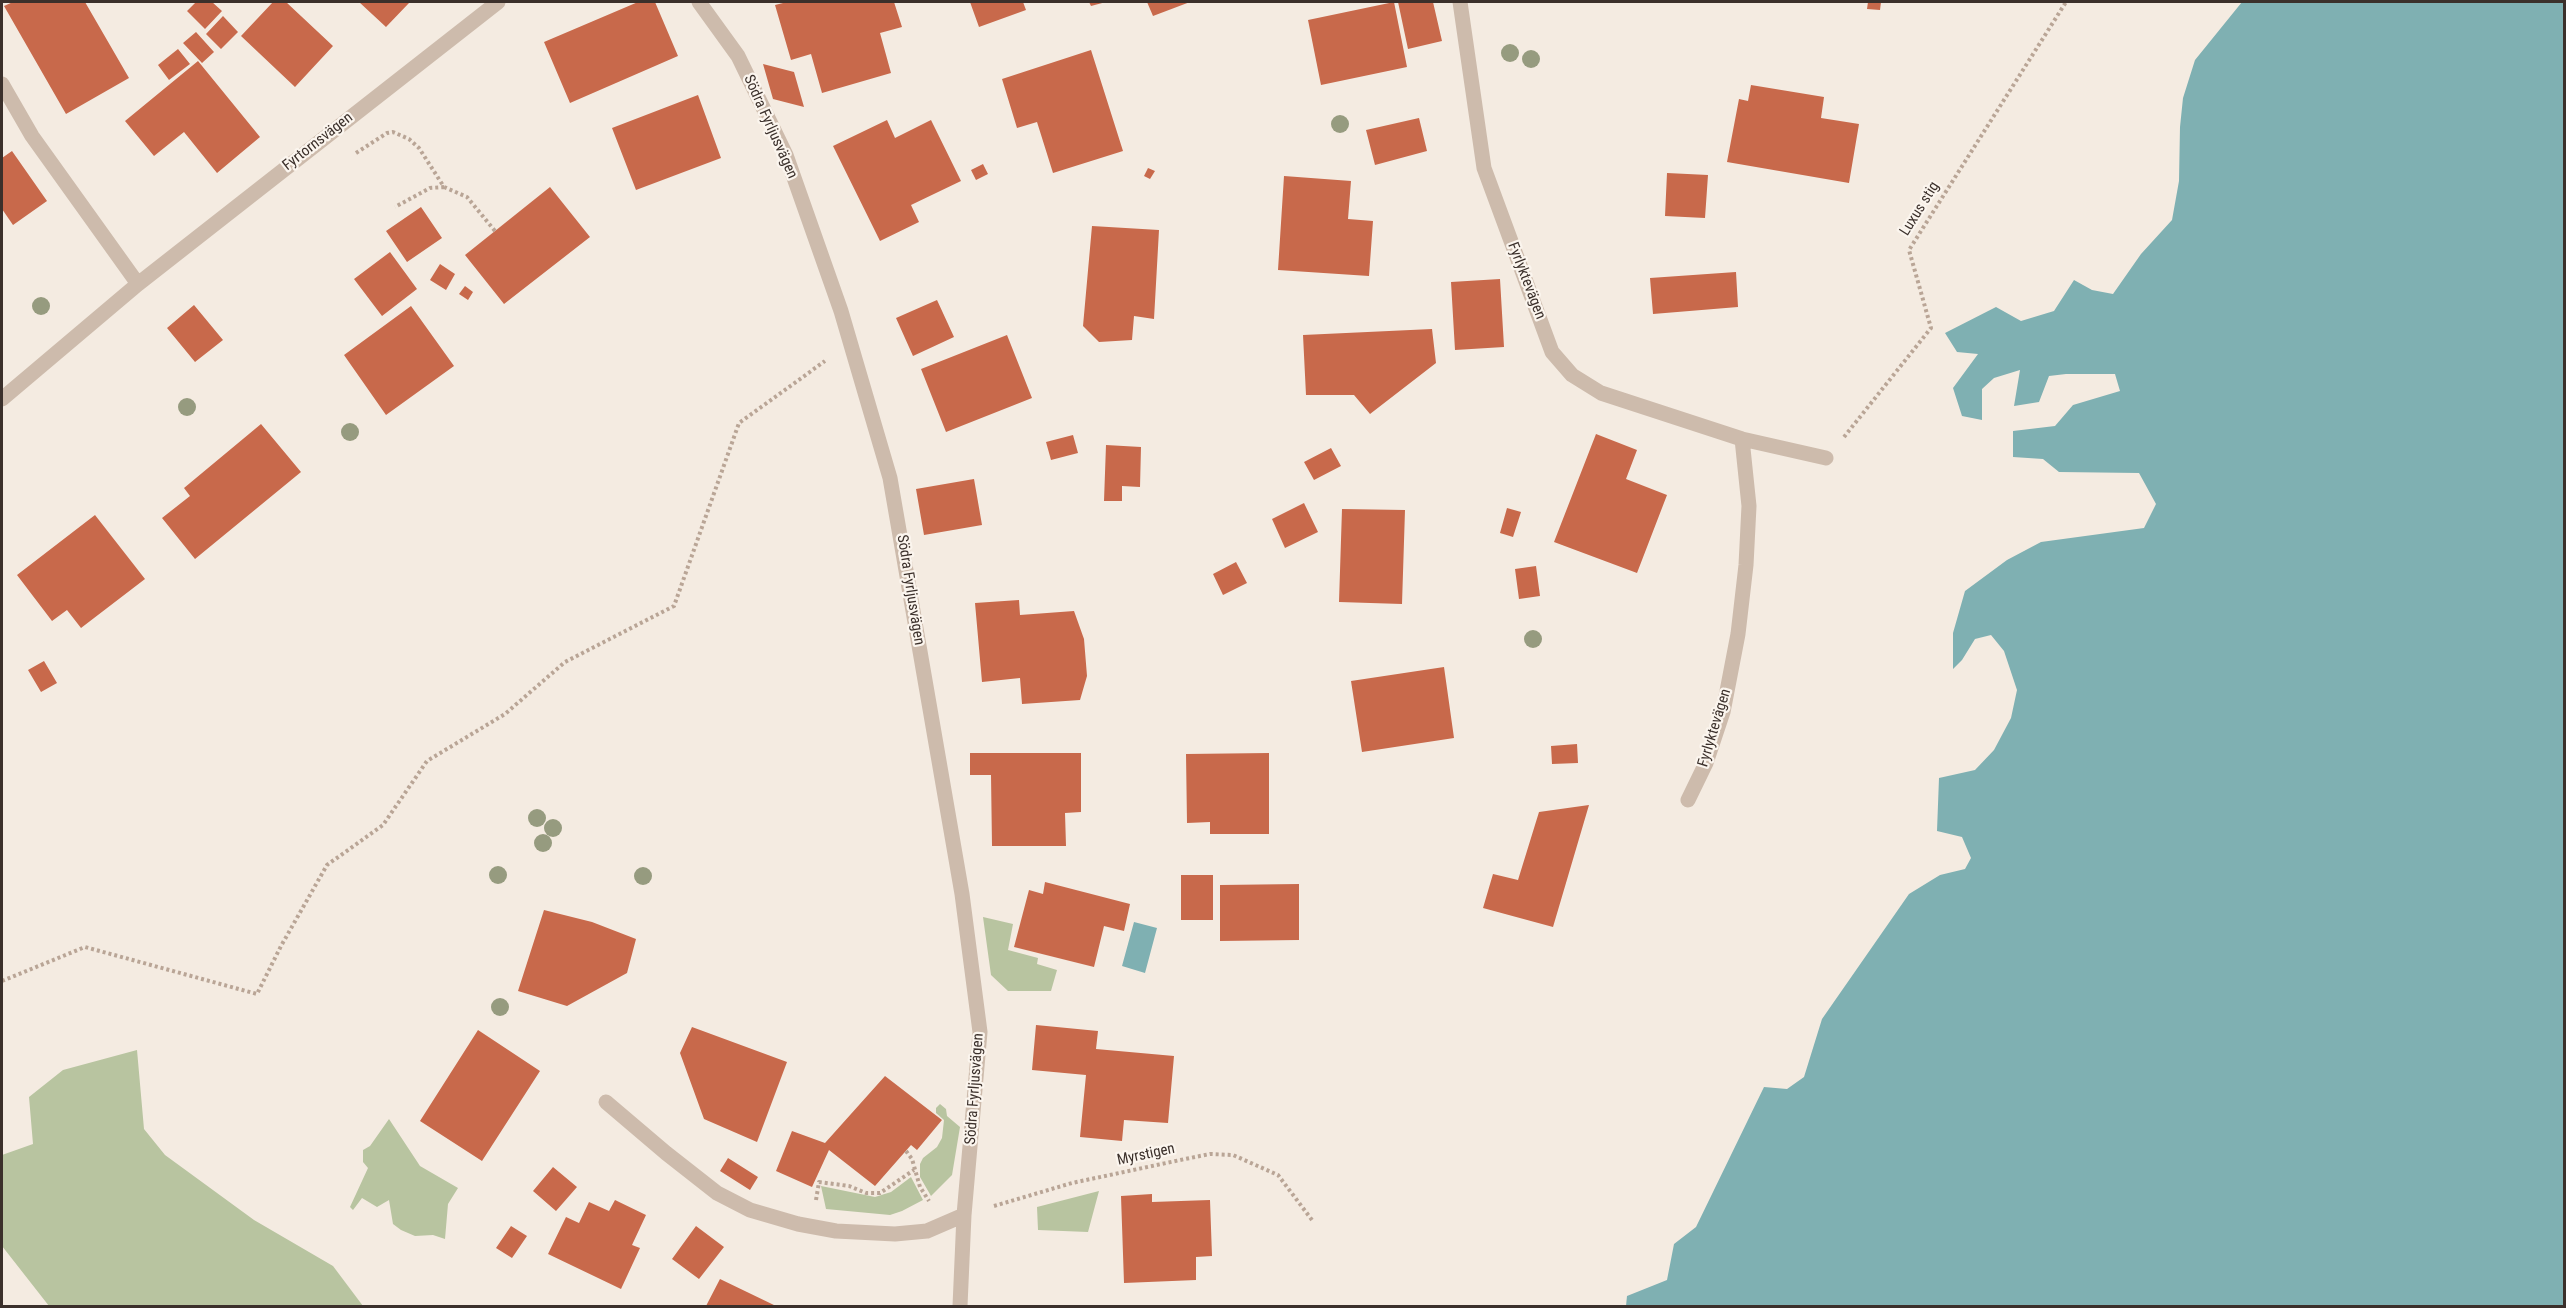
<!DOCTYPE html>
<html>
<head>
<meta charset="utf-8">
<style>
  body { margin:0 }
  #map { position:relative; width:2566px; height:1308px; overflow:hidden; background:#f4ebe1; font-family:"Roboto Condensed",sans-serif }
  canvas { display:block }
  .frame { position:absolute; inset:0; border:3px solid #3b302b; pointer-events:none }
</style>
</head>
<body>
<div id="map">
<canvas width="2566" height="1308"></canvas>
<div class="frame"></div>
</div>
<script>
const g = document.querySelector('canvas').getContext('2d');
g.lineJoin = 'round';
function fillPath(path, color) {
  g.fillStyle = color;
  g.fill(path, 'evenodd');
}
function poly(rows) {
  const path = new Path2D();
  for (const r of rows) {
    path.moveTo(r[0], r[1]);
    for (let i = 2; i < r.length; i += 2) path.lineTo(r[i], r[i + 1]);
  }
  return path;
}
function strokePath(path, color, width, dash) {
  g.strokeStyle = color;
  g.lineWidth = width;
  g.lineCap = dash ? 'butt' : 'round';
  g.setLineDash(dash || []);
  g.stroke(path);
}
function write(font, color, halo, rows, align = 'center') {
  g.font = font + ' "Roboto Condensed",sans-serif';
  g.lineWidth = 4.5;
  g.setLineDash([]);
  g.textBaseline = 'middle';
  g.strokeStyle = halo;
  g.fillStyle = color;
  for (const [text, x, y, turn = 0] of rows) {
    g.save();
    g.translate(x, y);
    g.rotate((+turn || 0) * Math.PI / 180);
    g.textAlign = isNaN(turn) ? turn : align;
    if (halo) g.strokeText(text, 0, 0);
    g.fillText(text, 0, 0);
    g.restore();
  }
}
fillPath(poly([
  [983,917,1013,924,1008,950,1038,958,1037,964,1057,970,1051,991,1008,991,991,975],
  [137,1050,144,1129,165,1155,254,1220,333,1266,363,1306,49,1306,2,1246,2,1155,33,1144,29,1097,63,1070],
  [940,1104,946,1109,947,1116,960,1127,952,1175,931,1196,920,1177,920,1164,923,1158,937,1147,942,1138,944,1120,936,1113,936,1108],
  [389,1119,420,1166,458,1188,448,1204,445,1239,433,1235,415,1236,401,1230,393,1224,389,1200,377,1207,362,1198,353,1210,350,1207,368,1168,363,1162,363,1150,370,1146],
  [911,1177,923,1200,902,1211,890,1215,826,1209,821,1186,875,1197,891,1192],
  [1099,1191,1088,1232,1038,1230,1037,1207]
]), '#b8c4a0');
fillPath(poly([
  [2242,2,2564,2,2564,1306,1626,1306,1627,1296,1667,1280,1674,1244,1696,1227,1764,1087,1787,1089,1804,1077,1822,1019,1909,894,1940,875,1965,869,1971,858,1962,837,1937,831,1939,778,1975,770,1994,750,2011,718,2017,690,2004,651,1991,635,1975,639,1962,660,1953,669,1953,633,1965,591,2007,560,2041,542,2144,528,2156,504,2139,473,2059,472,2043,459,2013,457,2013,431,2055,426,2073,405,2120,391,2115,374,2066,374,2049,376,2039,402,2014,406,2020,370,1994,378,1982,389,1982,420,1962,416,1953,388,1978,354,1957,352,1945,333,1996,307,2021,321,2054,311,2074,280,2092,290,2113,294,2141,254,2172,220,2179,181,2180,127,2183,98,2195,60],
  [1134,922,1157,928,1145,973,1122,966]
]), '#7fb0b2');
fillPath(poly([
  [13,2,85,2,129,78,66,114,4,6],
  [196,2,212,2,222,11,205,29,187,11],
  [273,2,286,2,333,46,295,87,241,36],
  [359,2,407,2,409,3,386,27],
  [638,2,655,2,678,56,570,103,544,42],
  [787,2,894,2,902,27,880,33,891,73,822,93,811,54,791,60,775,5],
  [970,2,1023,2,1026,10,979,27],
  [1089,2,1106,2,1091,6],
  [1147,2,1190,2,1153,16],
  [1394,2,1407,67,1321,85,1308,20],
  [1398,2,1433,2,1442,41,1408,49],
  [1868,2,1881,2,1880,10,1867,9],
  [223,16,238,32,221,49,206,34],
  [196,32,214,52,202,63,183,43],
  [178,49,190,64,169,80,158,65],
  [1091,50,1123,151,1053,173,1037,122,1017,128,1002,79],
  [198,61,260,137,217,173,184,132,154,156,125,121],
  [763,64,794,72,804,107,773,99],
  [1751,85,1824,97,1821,118,1859,124,1849,183,1727,162,1739,99,1748,101],
  [698,95,721,158,636,190,612,128],
  [1419,118,1427,151,1375,165,1366,130],
  [887,120,895,138,931,120,961,181,911,205,919,222,880,241,833,146],
  [12,151,47,201,13,225,2,209,2,158],
  [983,164,988,174,976,180,971,170],
  [1148,168,1155,171,1150,179,1144,176],
  [1667,173,1708,175,1705,218,1665,216],
  [1284,176,1351,181,1348,219,1373,221,1369,276,1278,270],
  [550,187,590,237,504,304,465,255],
  [421,207,442,238,407,262,386,231],
  [1092,226,1159,230,1154,319,1134,316,1132,340,1099,342,1083,326],
  [390,252,417,289,382,316,354,279],
  [440,264,455,274,446,290,430,280],
  [1736,272,1738,307,1653,314,1650,278],
  [1500,279,1504,347,1455,350,1451,282],
  [465,286,473,292,468,300,459,294],
  [937,300,954,337,913,356,896,318],
  [194,305,223,340,195,362,167,328],
  [411,306,454,366,386,415,344,355],
  [1432,329,1436,363,1370,414,1354,395,1306,395,1303,335],
  [1007,335,1032,398,946,432,921,369],
  [261,424,301,472,195,559,162,518,190,496,184,488],
  [1596,434,1637,450,1626,479,1667,495,1637,573,1554,542],
  [1073,435,1078,453,1051,460,1046,442],
  [1106,445,1141,447,1140,487,1122,486,1122,501,1104,501],
  [1331,448,1341,466,1314,480,1304,462],
  [974,479,982,525,924,535,916,489],
  [1304,503,1318,532,1285,548,1272,519],
  [1507,508,1521,512,1513,537,1500,533],
  [1342,509,1405,510,1402,604,1339,602],
  [95,515,145,579,81,628,67,610,52,621,17,575],
  [1236,562,1247,583,1223,595,1213,574],
  [1536,566,1540,596,1519,599,1515,569],
  [1019,600,1020,615,1074,611,1084,639,1087,676,1080,700,1022,704,1020,678,982,682,975,603],
  [44,661,57,683,41,692,28,670],
  [1444,667,1454,738,1362,752,1351,681],
  [1577,744,1578,763,1552,764,1551,746],
  [970,753,1081,753,1081,812,1065,813,1066,846,992,846,991,775,970,775],
  [1269,753,1269,834,1210,834,1210,822,1187,823,1186,754],
  [1589,805,1553,927,1483,908,1493,874,1518,880,1539,812],
  [1181,875,1213,875,1213,920,1181,920],
  [1045,882,1130,904,1124,931,1104,926,1094,967,1014,947,1029,890,1043,894],
  [1299,884,1299,940,1220,941,1220,885],
  [544,910,592,922,636,939,627,973,567,1006,518,991],
  [1036,1025,1098,1031,1096,1049,1174,1056,1168,1123,1124,1120,1122,1141,1080,1137,1086,1075,1032,1070],
  [692,1027,787,1062,757,1142,704,1119,680,1053],
  [478,1030,540,1071,482,1161,420,1121],
  [885,1076,942,1120,917,1150,911,1145,875,1186,829,1150,812,1187,776,1171,792,1131,825,1143],
  [728,1158,758,1177,750,1190,720,1171],
  [553,1167,577,1187,556,1211,533,1191],
  [1152,1194,1152,1202,1210,1200,1212,1256,1196,1257,1196,1280,1124,1283,1121,1196],
  [615,1200,646,1215,632,1245,640,1248,621,1289,548,1254,566,1217,579,1223,589,1202,609,1211],
  [511,1226,527,1236,512,1258,496,1248],
  [696,1226,724,1247,699,1279,672,1259],
  [720,1279,776,1306,706,1306]
]), '#c8694b');
strokePath(poly([
  [356,153,387,133,393,132,409,139,419,148,444,187,430,188,395,207],
  [444,187,467,197,495,231],
  [1844,437,1931,328,1909,250,2066,2],
  [2,981,85,947,257,994,281,946,327,865,383,825,427,761,505,714,565,662,674,606,739,423,825,361],
  [906,1151,912,1159,920,1187,929,1201],
  [816,1200,819,1182,849,1186,866,1193,880,1193,914,1170],
  [994,1206,1072,1183,1185,1159,1210,1154,1233,1155,1278,1175,1312,1220]
]), '#b9a596', 4, [3, 3]);
strokePath(poly([
  [699,2,738,56,786,155,841,311,890,478,962,894,980,1032,964,1215,960,1306],
  [1460,2,1484,168,1552,352,1572,375,1601,393,1742,439,1826,458],
  [2,84,32,136,138,284],
  [2,399,138,284,498,2],
  [1688,800,1706,763,1723,712,1738,634,1746,565,1749,506,1742,439],
  [606,1102,666,1153,717,1193,750,1210,798,1224,836,1231,895,1234,927,1231,964,1215]
]), '#cdbbac', 15);
g.fillStyle = '#969b7f';
for (const [x, y] of [
  [1510,53],
  [1531,59],
  [1340,124],
  [41,306],
  [187,407],
  [350,432],
  [1533,639],
  [537,818],
  [553,828],
  [543,843],
  [498,875],
  [643,876],
  [500,1007]
]) {
  g.beginPath();
  g.arc(x, y, 9, 0, 2 * Math.PI);
  g.fill();
}
write('15px', '#3b302b', '#fbf5ee', [
  ["Södra Fyrljusvägen",770,127,66],
  ["Fyrtornsvägen",318,142,-38],
  ["Luxus stig",1920,209,-58],
  ["Fyrlyktevägen",1526,281,69],
  ["Södra Fyrljusvägen",910,590,81],
  ["Fyrlyktevägen",1715,728,-73],
  ["Södra Fyrljusvägen",975,1089,-86],
  ["Myrstigen",1146,1155,-12]
]);
</script>
</body>
</html>
